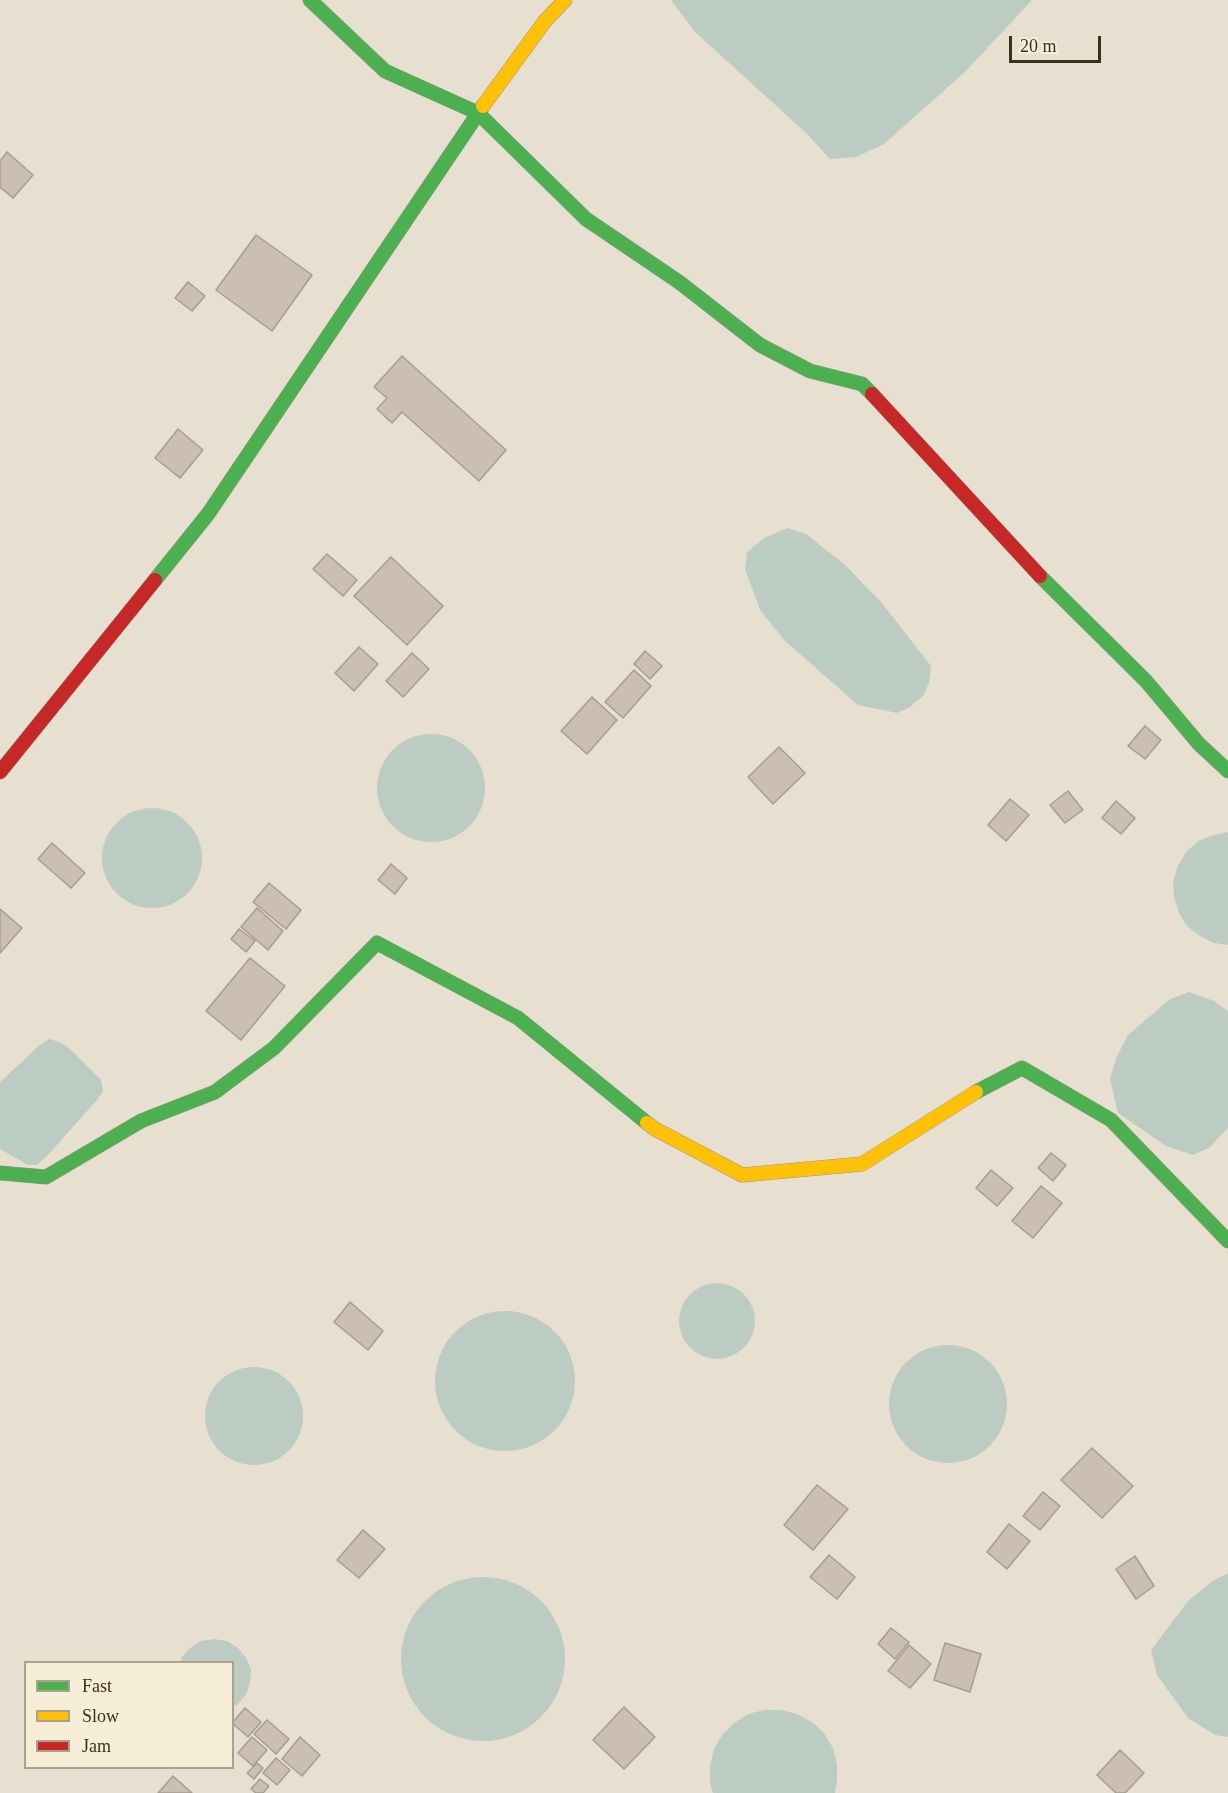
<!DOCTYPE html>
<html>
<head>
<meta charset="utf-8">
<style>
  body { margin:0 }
  #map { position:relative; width:1228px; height:1793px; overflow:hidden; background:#e7e0d1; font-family:Georgia,serif }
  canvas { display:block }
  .legend { position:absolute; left:24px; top:1661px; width:210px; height:108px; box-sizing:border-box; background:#f7eed8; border:2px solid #ada18e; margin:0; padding:8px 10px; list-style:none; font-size:18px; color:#3d2e20 }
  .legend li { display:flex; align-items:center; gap:12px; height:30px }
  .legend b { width:30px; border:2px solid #ada18e }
  .scale { position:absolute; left:1009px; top:36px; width:92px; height:27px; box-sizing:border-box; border:3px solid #3d2e20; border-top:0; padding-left:8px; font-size:18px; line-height:21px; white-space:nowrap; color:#3d2e20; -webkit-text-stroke:4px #f7eed8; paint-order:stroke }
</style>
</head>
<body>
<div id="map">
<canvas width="1228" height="1793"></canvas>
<ul class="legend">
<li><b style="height:8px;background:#4caf50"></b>Fast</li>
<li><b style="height:8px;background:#ffc107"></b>Slow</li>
<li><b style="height:8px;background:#c62828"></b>Jam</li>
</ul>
<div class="scale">20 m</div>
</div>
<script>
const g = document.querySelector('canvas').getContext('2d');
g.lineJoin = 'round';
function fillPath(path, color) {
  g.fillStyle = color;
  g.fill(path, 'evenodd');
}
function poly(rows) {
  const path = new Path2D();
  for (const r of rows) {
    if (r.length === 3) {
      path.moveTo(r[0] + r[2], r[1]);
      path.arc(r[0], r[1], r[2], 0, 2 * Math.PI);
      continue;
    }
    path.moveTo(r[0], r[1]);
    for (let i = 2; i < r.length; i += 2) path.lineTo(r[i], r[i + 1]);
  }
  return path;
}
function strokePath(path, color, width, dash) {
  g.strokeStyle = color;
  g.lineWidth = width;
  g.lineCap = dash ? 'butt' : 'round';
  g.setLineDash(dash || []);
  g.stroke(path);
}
fillPath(poly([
  [671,0,1032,0,966,71,884,144,856,157,830,159,805,132,694,31],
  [787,528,806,534,845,565,881,602,931,666,929,683,923,696,910,707,897,713,858,705,785,641,760,610,745,569,747,552,764,538],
  [431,788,54],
  [152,858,50],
  [1228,832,1228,945,1214,943,1200,936,1187,926,1179,913,1174,897,1173,881,1178,866,1186,852,1198,841,1213,835],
  [1189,992,1214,1001,1228,1011,1228,1128,1209,1148,1193,1155,1166,1146,1118,1113,1110,1079,1116,1058,1128,1035,1170,999],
  [50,1039,59,1042,68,1047,101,1080,103,1091,97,1100,47,1156,37,1165,28,1165,0,1149,0,1082,41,1044],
  [717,1321,38],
  [505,1381,70],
  [948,1404,59],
  [254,1416,49],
  [1228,1573,1228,1737,1215,1735,1188,1718,1157,1675,1151,1650,1188,1601,1211,1582],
  [483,1659,82],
  [214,1639,227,1641,238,1648,246,1658,251,1669,250,1683,246,1694,238,1704,233,1707,232,1662,180,1662,182,1657,190,1648,201,1641],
  [764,1710,781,1710,797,1714,812,1722,824,1733,833,1748,837,1764,837,1781,835,1793,713,1793,710,1783,710,1766,714,1749,722,1735,734,1723,748,1714]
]), '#bcccc2');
const building = poly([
  [7,152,33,175,13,198,0,187,0,161,7,152],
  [256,235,312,275,272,331,216,290,256,235],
  [188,282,205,296,192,311,175,298,188,282],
  [402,356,506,450,479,481,402,412,392,423,377,409,387,398,374,387,402,356],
  [178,429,203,450,180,478,155,458,178,429],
  [327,554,357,580,343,596,313,569,327,554],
  [391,557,443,606,407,645,354,596,391,557],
  [359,647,378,664,354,691,335,673,359,647],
  [645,651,662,666,650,679,634,664,645,651],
  [412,653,429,669,403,697,386,681,412,653],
  [634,670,651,686,623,718,605,702,634,670],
  [592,697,617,720,587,754,561,731,592,697],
  [1145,726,1161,740,1145,759,1128,746,1145,726],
  [779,747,805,773,773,804,748,777,779,747],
  [1068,791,1083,810,1065,823,1050,805,1068,791],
  [1010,799,1029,815,1006,841,988,825,1010,799],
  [1116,801,1135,818,1121,834,1102,818,1116,801],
  [52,843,85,873,71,888,38,859,52,843],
  [391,864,407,878,395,894,378,880,391,864],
  [269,883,301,910,286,929,253,902,269,883],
  [257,908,283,931,268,950,241,927,257,908],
  [0,909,22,928,0,953,0,909],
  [239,929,255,941,246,952,231,939,239,929],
  [250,958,285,986,241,1040,206,1011,250,958],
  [1051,1153,1066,1165,1053,1181,1038,1168,1051,1153],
  [991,1170,1013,1188,997,1206,976,1188,991,1170],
  [1041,1186,1062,1203,1033,1238,1012,1221,1041,1186],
  [350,1302,383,1331,368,1350,334,1322,350,1302],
  [1092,1448,1133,1486,1102,1518,1061,1480,1092,1448],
  [817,1485,848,1509,813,1550,784,1525,817,1485],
  [1043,1492,1060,1506,1040,1530,1023,1516,1043,1492],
  [1009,1524,1030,1541,1007,1569,987,1552,1009,1524],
  [363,1530,385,1549,359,1578,337,1560,363,1530],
  [829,1555,855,1577,837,1599,810,1577,829,1555],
  [1135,1556,1154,1586,1136,1599,1116,1569,1135,1556],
  [891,1628,909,1642,895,1659,878,1644,891,1628],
  [945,1643,981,1654,970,1692,934,1680,945,1643],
  [909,1645,931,1664,910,1688,888,1671,909,1645],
  [624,1707,655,1737,624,1769,593,1740,624,1707],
  [245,1708,261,1722,248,1737,232,1723,245,1708],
  [267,1720,289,1739,276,1754,254,1734,267,1720],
  [252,1737,267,1750,253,1766,238,1753,252,1737],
  [300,1737,320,1755,302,1776,282,1759,300,1737],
  [1120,1750,1144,1773,1125,1793,1116,1793,1097,1775,1120,1750],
  [276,1758,290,1770,277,1785,263,1773,276,1758],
  [257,1763,263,1768,254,1779,247,1773,257,1763],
  [173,1776,192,1793,158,1793,173,1776],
  [260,1779,269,1786,263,1793,256,1793,251,1789,260,1779]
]);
fillPath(building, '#cbbfb2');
strokePath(building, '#a89c90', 1.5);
const fast = poly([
  [310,0,385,71,478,113,586,219,679,282,760,345,810,371,862,384,872,394],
  [1040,576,1146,681,1199,744,1228,771],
  [155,580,208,514,483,106],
  [976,1092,1022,1068,1111,1120,1228,1241],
  [0,1173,46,1177,141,1121,215,1092,274,1048,377,943,518,1018,647,1123]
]);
const slow = poly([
  [483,106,545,21,565,0],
  [647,1123,655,1129,742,1175,862,1164,976,1092]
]);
const jam = poly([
  [872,394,1040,576],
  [0,772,155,580]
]);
strokePath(fast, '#9c958a', 15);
strokePath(slow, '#9c958a', 15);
strokePath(jam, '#9c958a', 15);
strokePath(fast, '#4caf50', 14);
strokePath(slow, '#ffc107', 14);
strokePath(jam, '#c62828', 14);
</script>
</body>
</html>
